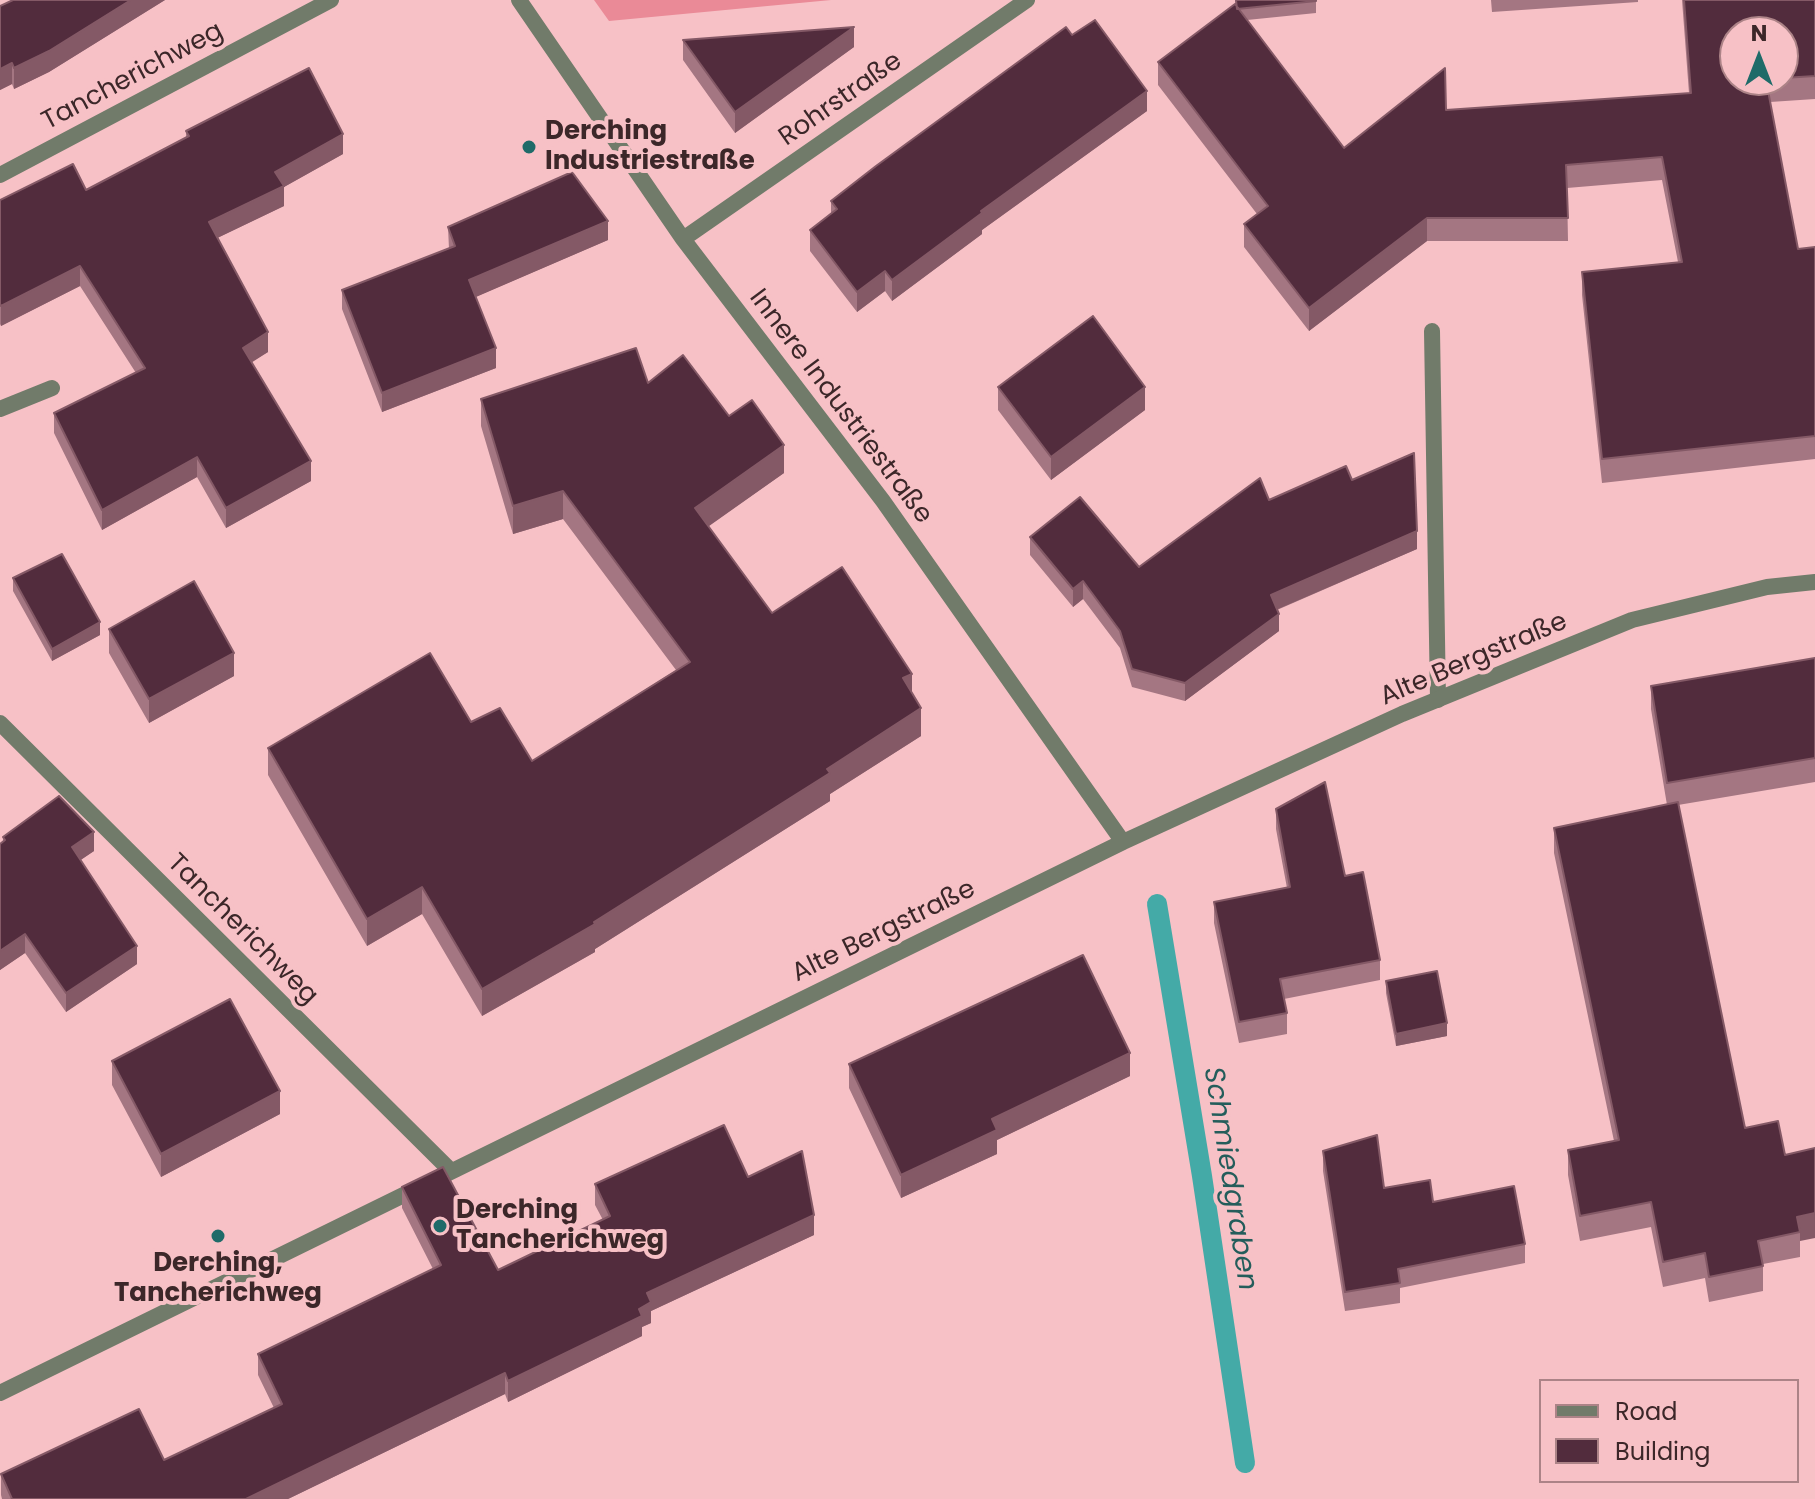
<!DOCTYPE html>
<html>
<head>
<meta charset="utf-8">
<style>
  body { margin:0 }
  #map { position:relative; width:1815px; height:1499px; overflow:hidden; background:#f7c1c6; font-family:Poppins,sans-serif }
  canvas { display:block }
  .legend { position:absolute; left:1539px; top:1379px; width:260px; height:104px; box-sizing:border-box; background:#f7c1c6; border:2px solid #ac8387; margin:0; padding:10px 14px; list-style:none; font-size:24px; color:#3c2729 }
  .legend li { display:flex; align-items:center; gap:16px; height:40px }
  .legend b { width:40px; border:2px solid #ac8387 }
  .north { position:absolute; left:1719px; top:16px; width:80px; height:80px; box-sizing:border-box; background:#f7c1c6; border:2px solid #ac8387; border-radius:50%; rotate:0deg; font-size:22px; font-weight:700; line-height:32px; text-align:center; color:#3c2729 }
  .north::after { content:''; display:block; margin:auto; width:28px; height:36px; background:#1f6b69; clip-path:polygon(50% 0,100% 100%,50% 72%,0 100%) }
</style>
</head>
<body>
<div id="map">
<canvas width="1815" height="1499"></canvas>
<ul class="legend">
<li><b style="height:10px;background:#717b6a"></b>Road</li>
<li><b style="height:22px;background:#522c3d"></b>Building</li>
</ul>
<div class="north">N</div>
</div>
<script>
const g = document.querySelector('canvas').getContext('2d');
g.lineJoin = 'round';
function fillPath(path, color) {
  g.fillStyle = color;
  g.fill(path, 'evenodd');
}
function poly(rows) {
  const path = new Path2D();
  for (const r of rows) {
    path.moveTo(r[0], r[1]);
    for (let i = 2; i < r.length; i += 2) path.lineTo(r[i], r[i + 1]);
  }
  return path;
}
function strokePath(path, color, width, dash) {
  g.strokeStyle = color;
  g.lineWidth = width;
  g.lineCap = dash ? 'butt' : 'round';
  g.setLineDash(dash || []);
  g.stroke(path);
}
function write(font, color, halo, rows, align = 'center') {
  g.font = font + ' Poppins,sans-serif';
  g.lineWidth = 8;
  g.setLineDash([]);
  g.textBaseline = 'middle';
  g.strokeStyle = halo;
  g.fillStyle = color;
  for (const [text, x, y, turn = 0] of rows) {
    g.save();
    g.translate(x, y);
    g.rotate((+turn || 0) * Math.PI / 180);
    g.textAlign = isNaN(turn) ? turn : align;
    if (halo) g.strokeText(text, 0, 0);
    g.fillText(text, 0, 0);
    g.restore();
  }
}
fillPath(poly([
  [594,0,831,0,609,21]
]), '#ea8a97');
strokePath(poly([
  [1157,904,1202,1176,1245,1463]
]), '#44aaa7', 20);
strokePath(poly([
  [1432,331,1438,700],
  [0,409,52,388]
]), '#717b6a', 16);
strokePath(poly([
  [519,0,683,239,883,501,1123,842],
  [0,175,331,0],
  [683,239,1027,0],
  [0,723,451,1171],
  [0,1393,1123,842,1402,714,1632,620,1767,587,1815,582]
]), '#717b6a', 16);
fillPath(poly([
  [13,0,165,0,49,72,14,89,12,84,0,90,0,6],
  [1235,0,1316,0,1316,13,1247,20,1344,148,1446,110,1689,93,1682,0,1815,0,1815,99,1770,102,1798,249,1815,247,1815,459,1602,483,1582,295,1582,272,1678,262,1662,180,1567,188,1568,241,1427,241,1309,331,1244,247,1244,224,1257,214,1158,85,1158,62,1236,5],
  [1783,32,1783,80,1735,80],
  [1491,0,1638,0,1638,2,1492,12],
  [1072,35,1147,111,982,230,982,234,892,301,885,291,857,312,810,251,810,230,831,214,831,201],
  [683,40,854,47,735,133,683,60],
  [186,131,343,154,284,187,284,206,217,238,268,352,251,362,311,481,226,528,197,477,102,530,54,433,54,413,136,373,80,286,1,326,0,324,0,200,86,190,186,138],
  [448,227,608,240,475,297,496,368,382,412,342,309,342,290,449,249],
  [648,383,729,416,784,473,708,526,772,613,912,693,921,736,830,794,830,801,595,949,595,952,482,1016,422,914,367,946,268,775,268,748,471,722,532,761,676,670,563,519,513,534,481,426,481,399],
  [998,387,1145,410,1051,480,998,410],
  [1269,500,1417,549,1277,610,1279,631,1185,701,1132,687,1120,648,1083,599,1073,607,1030,555,1030,537,1139,567],
  [13,578,100,635,52,661,13,591],
  [109,629,234,676,149,723,109,653],
  [1815,658,1815,782,1678,805,1745,1128,1785,1155,1815,1148,1800,1241,1800,1257,1763,1264,1763,1291,1709,1302,1705,1278,1663,1287,1651,1227,1580,1241,1568,1175,1568,1150,1614,1141,1554,853,1554,828,1667,805,1651,709,1651,686],
  [1276,809,1345,876,1380,960,1380,980,1284,999,1287,1013,1287,1034,1239,1043,1214,923,1214,902,1287,888,1276,829],
  [3,837,94,851,80,860,137,964,66,1012,25,953,0,970,0,844,3,842],
  [1386,981,1447,1036,1396,1046,1386,993],
  [112,1061,280,1114,161,1177,112,1085],
  [849,1064,1130,1076,997,1140,997,1154,901,1198,849,1088],
  [1323,1151,1384,1188,1433,1202,1525,1244,1525,1263,1400,1288,1400,1303,1345,1311,1323,1171],
  [748,1177,814,1235,651,1311,651,1323,642,1327,642,1336,508,1402,505,1394,288,1499,2,1499,1,1495,1,1474,164,1460,274,1408,258,1375,258,1354,433,1269,402,1208,402,1187,498,1270,603,1220,595,1205,595,1184]
]), '#a47682');
fillPath(poly([
  [131,0,165,0,49,72,14,89,14,68],
  [854,27,854,47,735,133,735,112],
  [12,63,12,84,0,90,0,69],
  [1147,91,1147,111,982,230,982,234,892,301,892,280,981,211],
  [343,134,343,154,284,187,284,206,209,242,209,222,275,172],
  [1427,218,1427,241,1309,331,1309,308],
  [608,221,608,240,469,300,469,280],
  [80,266,80,286,1,326,1,306],
  [885,271,885,291,857,312,857,292],
  [268,332,268,352,243,368,243,348],
  [496,348,496,368,382,412,382,393],
  [1145,387,1145,410,1051,480,1051,457],
  [784,445,784,473,695,536,695,508],
  [197,457,197,477,102,530,102,510],
  [311,461,311,481,226,528,226,508],
  [563,491,563,519,513,534,513,506],
  [1417,531,1417,549,1271,612,1271,595],
  [1083,581,1083,599,1073,607,1073,589],
  [1279,614,1279,631,1185,701,1185,683],
  [100,622,100,635,52,661,52,649],
  [234,653,234,676,149,723,149,699],
  [912,674,912,702,903,678],
  [921,708,921,736,830,794,830,801,595,949,595,952,482,1016,482,989,594,922],
  [94,832,94,851,72,866,72,847],
  [422,887,422,914,367,946,367,919],
  [25,934,25,953,0,970,0,951],
  [137,946,137,964,66,1012,66,993],
  [1447,1023,1447,1036,1396,1046,1396,1034],
  [1130,1053,1130,1076,997,1140,997,1154,901,1198,901,1175,992,1119],
  [280,1091,280,1114,161,1177,161,1154],
  [1815,1213,1815,1238,1800,1241,1800,1232,1797,1217],
  [814,1215,814,1235,651,1311,651,1323,642,1327,642,1336,508,1402,508,1381,639,1309,647,1293],
  [505,1373,505,1394,288,1499,246,1499]
]), '#845966');
const building = poly([
  [13,0,131,0,49,51,14,68,12,63,0,69,0,6,13,0],
  [1236,0,1316,0,1316,1,1237,9,1236,0],
  [1684,0,1815,0,1815,76,1783,78,1783,32,1735,32,1735,80,1766,80,1798,249,1815,247,1815,436,1602,459,1582,272,1682,262,1662,157,1566,165,1568,218,1427,218,1309,308,1244,224,1268,206,1158,62,1235,4,1344,148,1445,68,1446,110,1691,93,1684,0],
  [1095,20,1147,91,981,211,982,213,892,280,885,271,857,292,810,230,837,209,831,201,876,166,1066,27,1072,35,1095,20],
  [854,27,735,112,683,40,854,27],
  [309,68,343,134,275,172,284,186,209,222,268,332,243,348,311,461,226,508,197,457,102,510,54,413,145,368,80,266,1,306,0,304,0,200,73,164,86,190,189,136,186,131,309,68],
  [572,172,608,221,469,280,496,348,382,393,342,290,455,246,448,227,572,172],
  [1093,316,1145,387,1051,457,998,387,1093,316],
  [636,348,648,383,683,355,729,416,752,400,784,445,695,508,772,613,842,567,912,674,903,678,921,708,827,769,830,773,594,922,595,924,482,989,422,887,367,919,268,748,430,653,471,722,500,708,532,761,690,662,563,491,513,506,481,399,636,348],
  [1414,453,1417,531,1271,595,1279,614,1185,683,1132,669,1120,631,1083,581,1073,589,1030,537,1080,497,1139,567,1260,478,1269,500,1346,466,1352,480,1414,453],
  [62,554,100,622,52,649,13,578,62,554],
  [194,581,234,653,149,699,109,629,194,581],
  [1815,658,1815,758,1667,783,1651,686,1815,658],
  [1325,782,1345,876,1363,872,1380,960,1280,979,1287,1013,1239,1022,1214,902,1290,887,1276,809,1325,782],
  [59,796,94,832,72,847,137,946,66,993,25,934,0,951,0,844,5,840,3,837,59,796],
  [1678,802,1745,1128,1778,1121,1785,1155,1815,1148,1815,1213,1797,1217,1800,1232,1758,1241,1763,1266,1709,1277,1705,1253,1663,1262,1651,1202,1580,1216,1568,1150,1619,1140,1554,828,1678,802],
  [1083,955,1130,1053,992,1119,997,1130,901,1175,849,1064,1083,955],
  [1437,971,1447,1023,1396,1034,1386,981,1437,971],
  [230,999,280,1091,161,1154,112,1061,230,999],
  [724,1125,748,1177,802,1151,814,1215,647,1293,651,1302,639,1309,642,1316,508,1381,505,1373,246,1499,12,1499,1,1474,139,1409,164,1460,282,1404,258,1354,441,1265,402,1187,443,1167,498,1270,610,1216,595,1184,724,1125],
  [1377,1135,1384,1188,1430,1180,1433,1202,1514,1186,1525,1244,1398,1269,1400,1283,1345,1292,1323,1151,1377,1135]
]);
fillPath(building, '#522c3d');
strokePath(building, '#845966', 2);
for (const [x, y, r, color] of [
  [529,147,8,"#1f6b69"],
  [440,1226,8,"#1f6b69"],
  [218,1236,8,"#1f6b69"]
]) {
  const dot = new Path2D();
  dot.arc(x, y, r, 0, 2 * Math.PI);
  g.fillStyle = color;
  g.fill(dot);
  strokePath(dot, '#f7c1c6', 3);
}
write('26px', '#3c2729', '#f7c1c6', [
  ["Tancherichweg",133,77,-28],
  ["Rohrstraße",841,100,-35],
  ["Innere Industriestraße",840,407,53],
  ["Alte Bergstraße",1474,660,-23],
  ["Tancherichweg",242,930,45],
  ["Alte Bergstraße",884,932,-26]
]);
write('bold 26px', '#3c2729', '#f7c1c6', [
  ["Derching",545,132],
  ["Industriestraße",545,162],
  ["Derching",456,1211],
  ["Tancherichweg",456,1241],
  ["Derching,",218,1264,"center"],
  ["Tancherichweg",218,1294,"center"]
], 'left');
write('italic 28px', '#245d5b', '#f7c1c6', [
  ["Schmiedgraben",1229,1179,81]
]);
</script>
</body>
</html>
